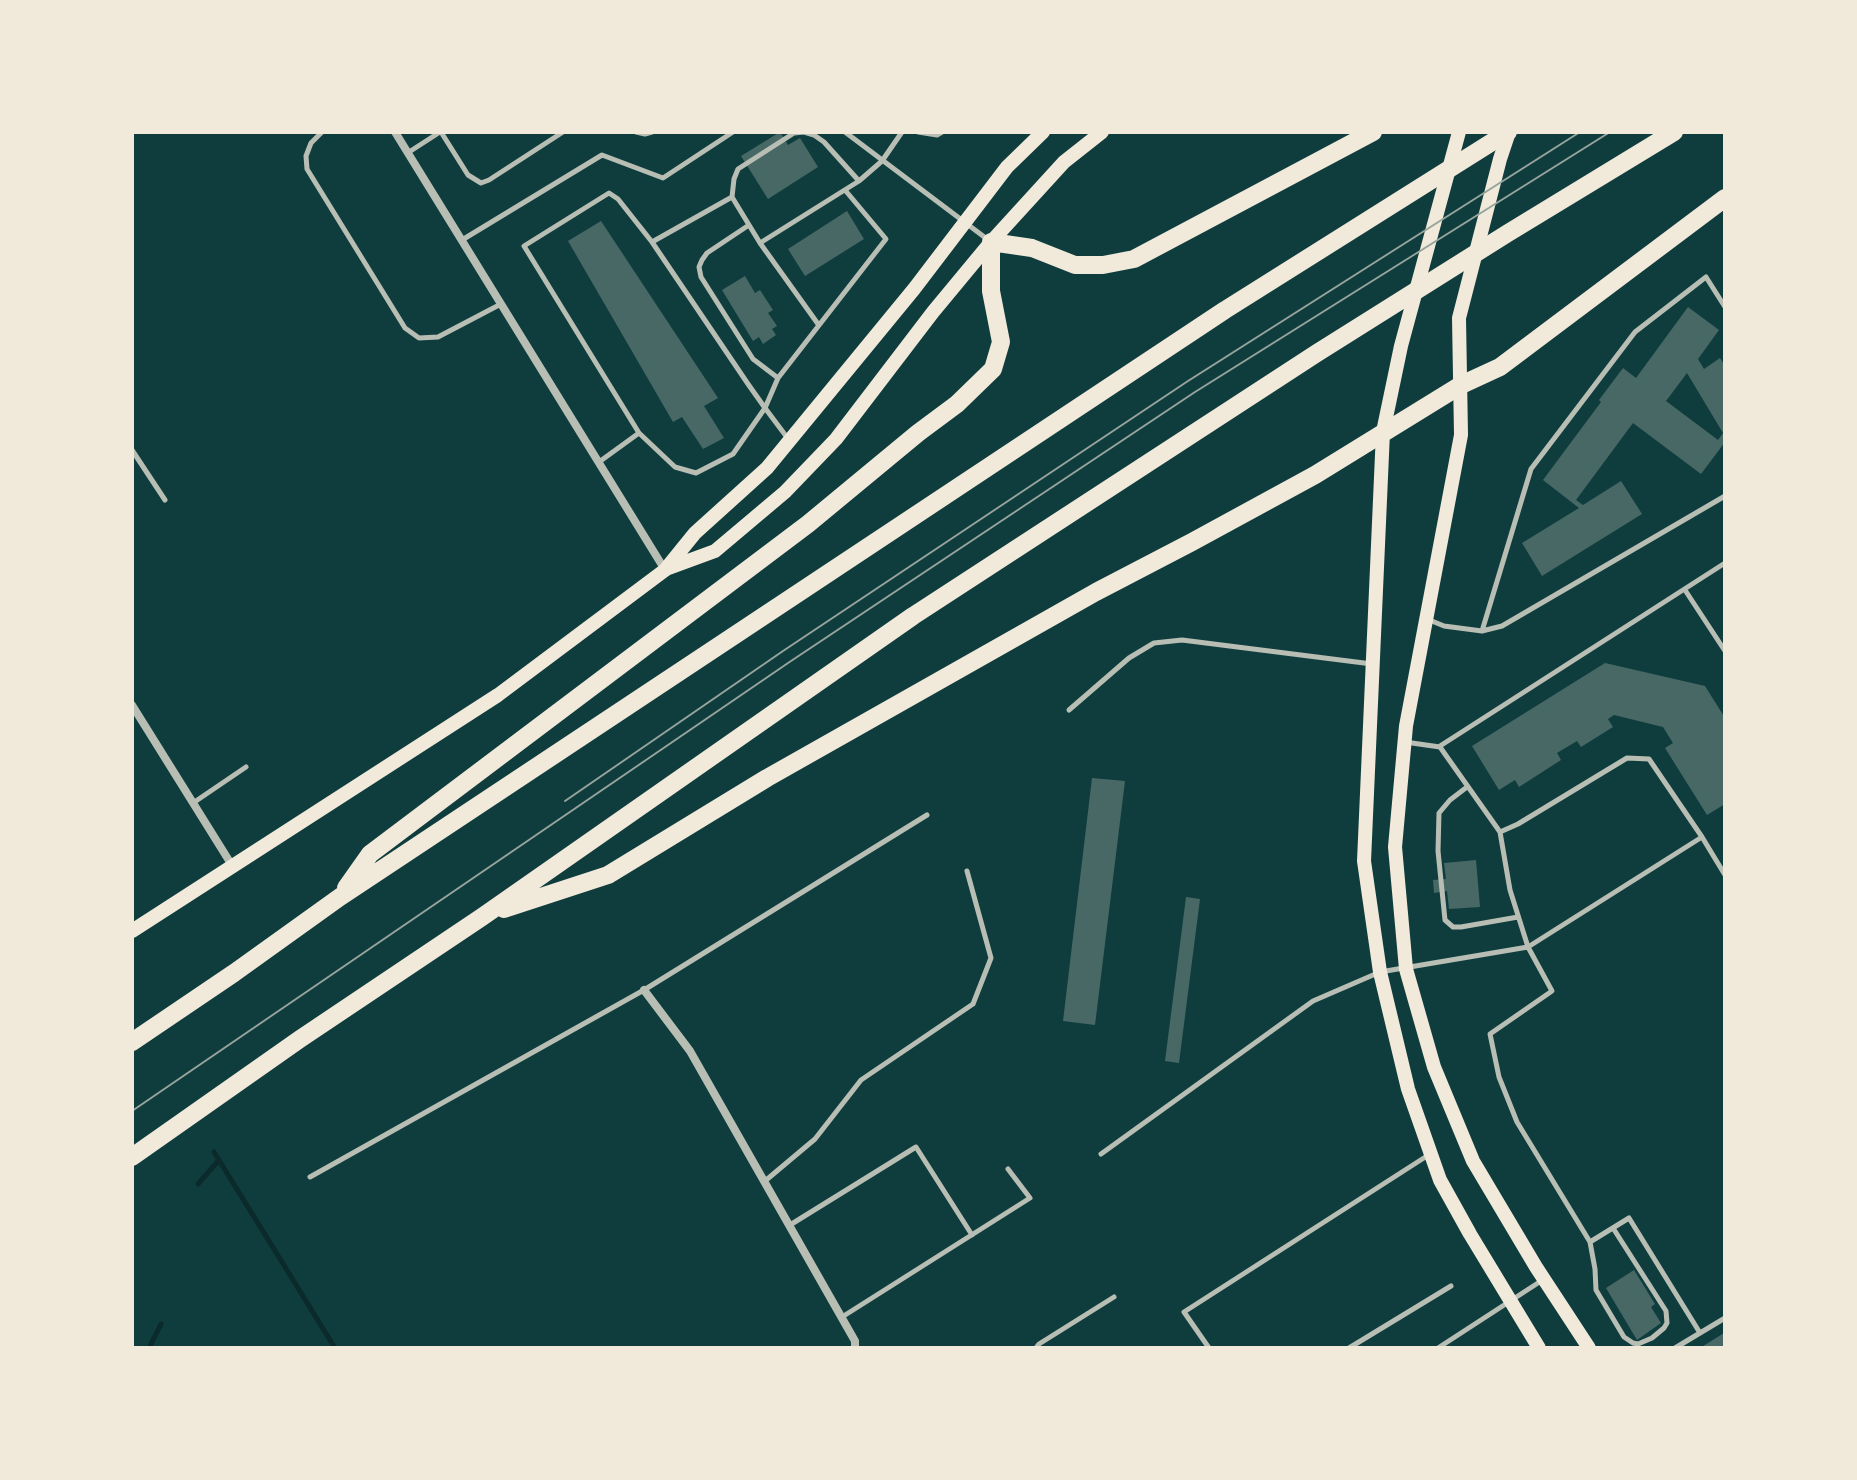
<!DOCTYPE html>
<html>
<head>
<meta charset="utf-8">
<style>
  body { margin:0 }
  #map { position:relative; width:1857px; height:1480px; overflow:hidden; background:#0f3d3e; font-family:"Zilla Slab",serif }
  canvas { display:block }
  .frame { position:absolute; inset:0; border:134px solid #f1e9da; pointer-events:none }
</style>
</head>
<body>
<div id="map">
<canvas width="1857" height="1480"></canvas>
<div class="frame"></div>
</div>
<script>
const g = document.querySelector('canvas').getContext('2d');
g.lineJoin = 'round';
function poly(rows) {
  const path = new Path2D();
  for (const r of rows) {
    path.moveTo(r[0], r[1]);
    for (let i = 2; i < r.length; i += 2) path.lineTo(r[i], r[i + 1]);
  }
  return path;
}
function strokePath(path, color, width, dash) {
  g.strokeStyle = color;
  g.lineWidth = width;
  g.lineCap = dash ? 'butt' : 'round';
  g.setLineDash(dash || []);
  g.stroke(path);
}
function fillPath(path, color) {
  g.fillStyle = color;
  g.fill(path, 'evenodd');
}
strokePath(poly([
  [214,1152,335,1348],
  [198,1184,219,1160],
  [149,1348,161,1324]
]), '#0a2a2b', 5);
fillPath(poly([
  [780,132,788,145,800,138,818,167,768,199,741,156],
  [847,211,864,239,805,276,788,249],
  [601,221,718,398,704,406,724,438,703,449,682,417,673,422,568,241],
  [745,276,755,293,760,290,773,310,768,313,777,326,772,329,776,335,763,344,759,337,753,341,722,290],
  [1688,307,1719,330,1698,359,1704,369,1720,358,1725,366,1725,442,1701,474,1633,423,1576,500,1583,505,1621,481,1642,514,1542,576,1522,543,1579,508,1543,480,1601,402,1599,400,1623,368,1636,378],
  [1687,373,1723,433,1718,440,1666,401],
  [1605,663,1705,686,1725,718,1725,804,1707,815,1665,748,1673,743,1663,727,1614,715,1608,719,1613,727,1581,747,1577,741,1557,753,1561,760,1519,787,1515,780,1499,790,1472,746],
  [1092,778,1125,781,1095,1025,1063,1021],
  [1476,860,1480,907,1449,909,1447,891,1434,893,1433,880,1446,879,1444,863],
  [1186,897,1200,899,1179,1063,1165,1061],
  [1634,1270,1655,1304,1651,1307,1661,1323,1637,1340,1606,1288],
  [1724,1333,1725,1348,1700,1348]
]), '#486865');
strokePath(poly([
  [322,132,311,143,306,156,307,169,405,328,419,338,438,337,501,304],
  [441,132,468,175,481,183,489,180,563,132],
  [636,132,645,134,652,132],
  [845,132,987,239],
  [918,132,937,135,942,132],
  [409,152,440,132],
  [749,225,707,253,702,260,699,267,701,277,753,359,778,378],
  [462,240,602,155,663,178,733,132],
  [652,242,732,197],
  [760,243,859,181,882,161,902,132],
  [818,324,760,243,732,197,734,179,738,169,794,133,804,132,814,135,824,142,859,181],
  [789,440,765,408,748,384,652,242,618,199,609,193,524,246,639,433,675,467,696,473,733,454,765,408,778,378,886,239,845,190],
  [132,450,165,500],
  [599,462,639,433],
  [1685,590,1725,651],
  [1427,619,1444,626,1482,631,1502,626,1725,496],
  [1482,631,1531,469,1635,332,1706,277,1725,307],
  [1069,710,1129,658,1154,643,1182,640,1372,664],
  [1405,742,1440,747,1500,832,1518,824,1627,758,1649,759,1702,837,1725,875],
  [1440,746,1725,563],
  [1467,787,1450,800,1439,813,1438,851,1445,920,1453,927,1461,927,1518,917],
  [193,803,246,767],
  [1500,832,1510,890,1528,947,1552,991,1490,1034,1499,1077,1517,1122,1590,1242,1629,1218,1700,1333],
  [1101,1154,1313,1001,1380,972,1528,947,1702,837],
  [310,1177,644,990,927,815],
  [765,1181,815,1139,861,1080,973,1004,991,958,967,871],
  [790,1225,916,1147,972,1235],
  [1590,1242,1595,1269,1596,1290,1624,1337,1633,1343,1638,1344,1652,1338,1664,1328,1667,1323,1666,1311,1613,1228],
  [842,1317,1030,1198,1008,1169],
  [1036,1348,1039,1344,1114,1297],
  [1209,1348,1184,1312,1430,1154],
  [1349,1348,1451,1286],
  [1438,1348,1541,1281],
  [1675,1348,1725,1318]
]), '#b8beb3', 5);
strokePath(poly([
  [395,132,665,570],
  [132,705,233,867],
  [644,990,690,1051,855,1341,855,1348]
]), '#b8beb3', 8);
strokePath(poly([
  [1459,132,1401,346,1383,432,1364,861,1380,972,1408,1089,1440,1180,1470,1234,1539,1348],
  [1509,132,1500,159,1459,318,1461,435,1406,726,1395,847,1406,969,1434,1067,1473,1161,1536,1267,1589,1348],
  [666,569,715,551,785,492,836,439,933,312,991,242,1064,162,1102,132],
  [132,931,498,695,665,570,695,533,767,468,914,289,1007,167,1043,132]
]), '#f1e9da', 14);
strokePath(poly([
  [346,888,370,854,808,524,918,433,957,404,993,369,1001,342,991,291,991,242,1032,248,1075,265,1103,265,1134,259,1373,132],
  [504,909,608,875,767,778,1096,592,1192,542,1315,475,1461,385,1500,367,1725,198],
  [132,1042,234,973,340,897,1225,310,1508,132],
  [132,1157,300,1039,482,917,913,616,1317,353,1508,233,1674,132]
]), '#f1e9da', 18);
strokePath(poly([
  [565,801,783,651,1188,381,1580,132],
  [132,1111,791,661,1195,392,1610,132]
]), '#97a49c', 2);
</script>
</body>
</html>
